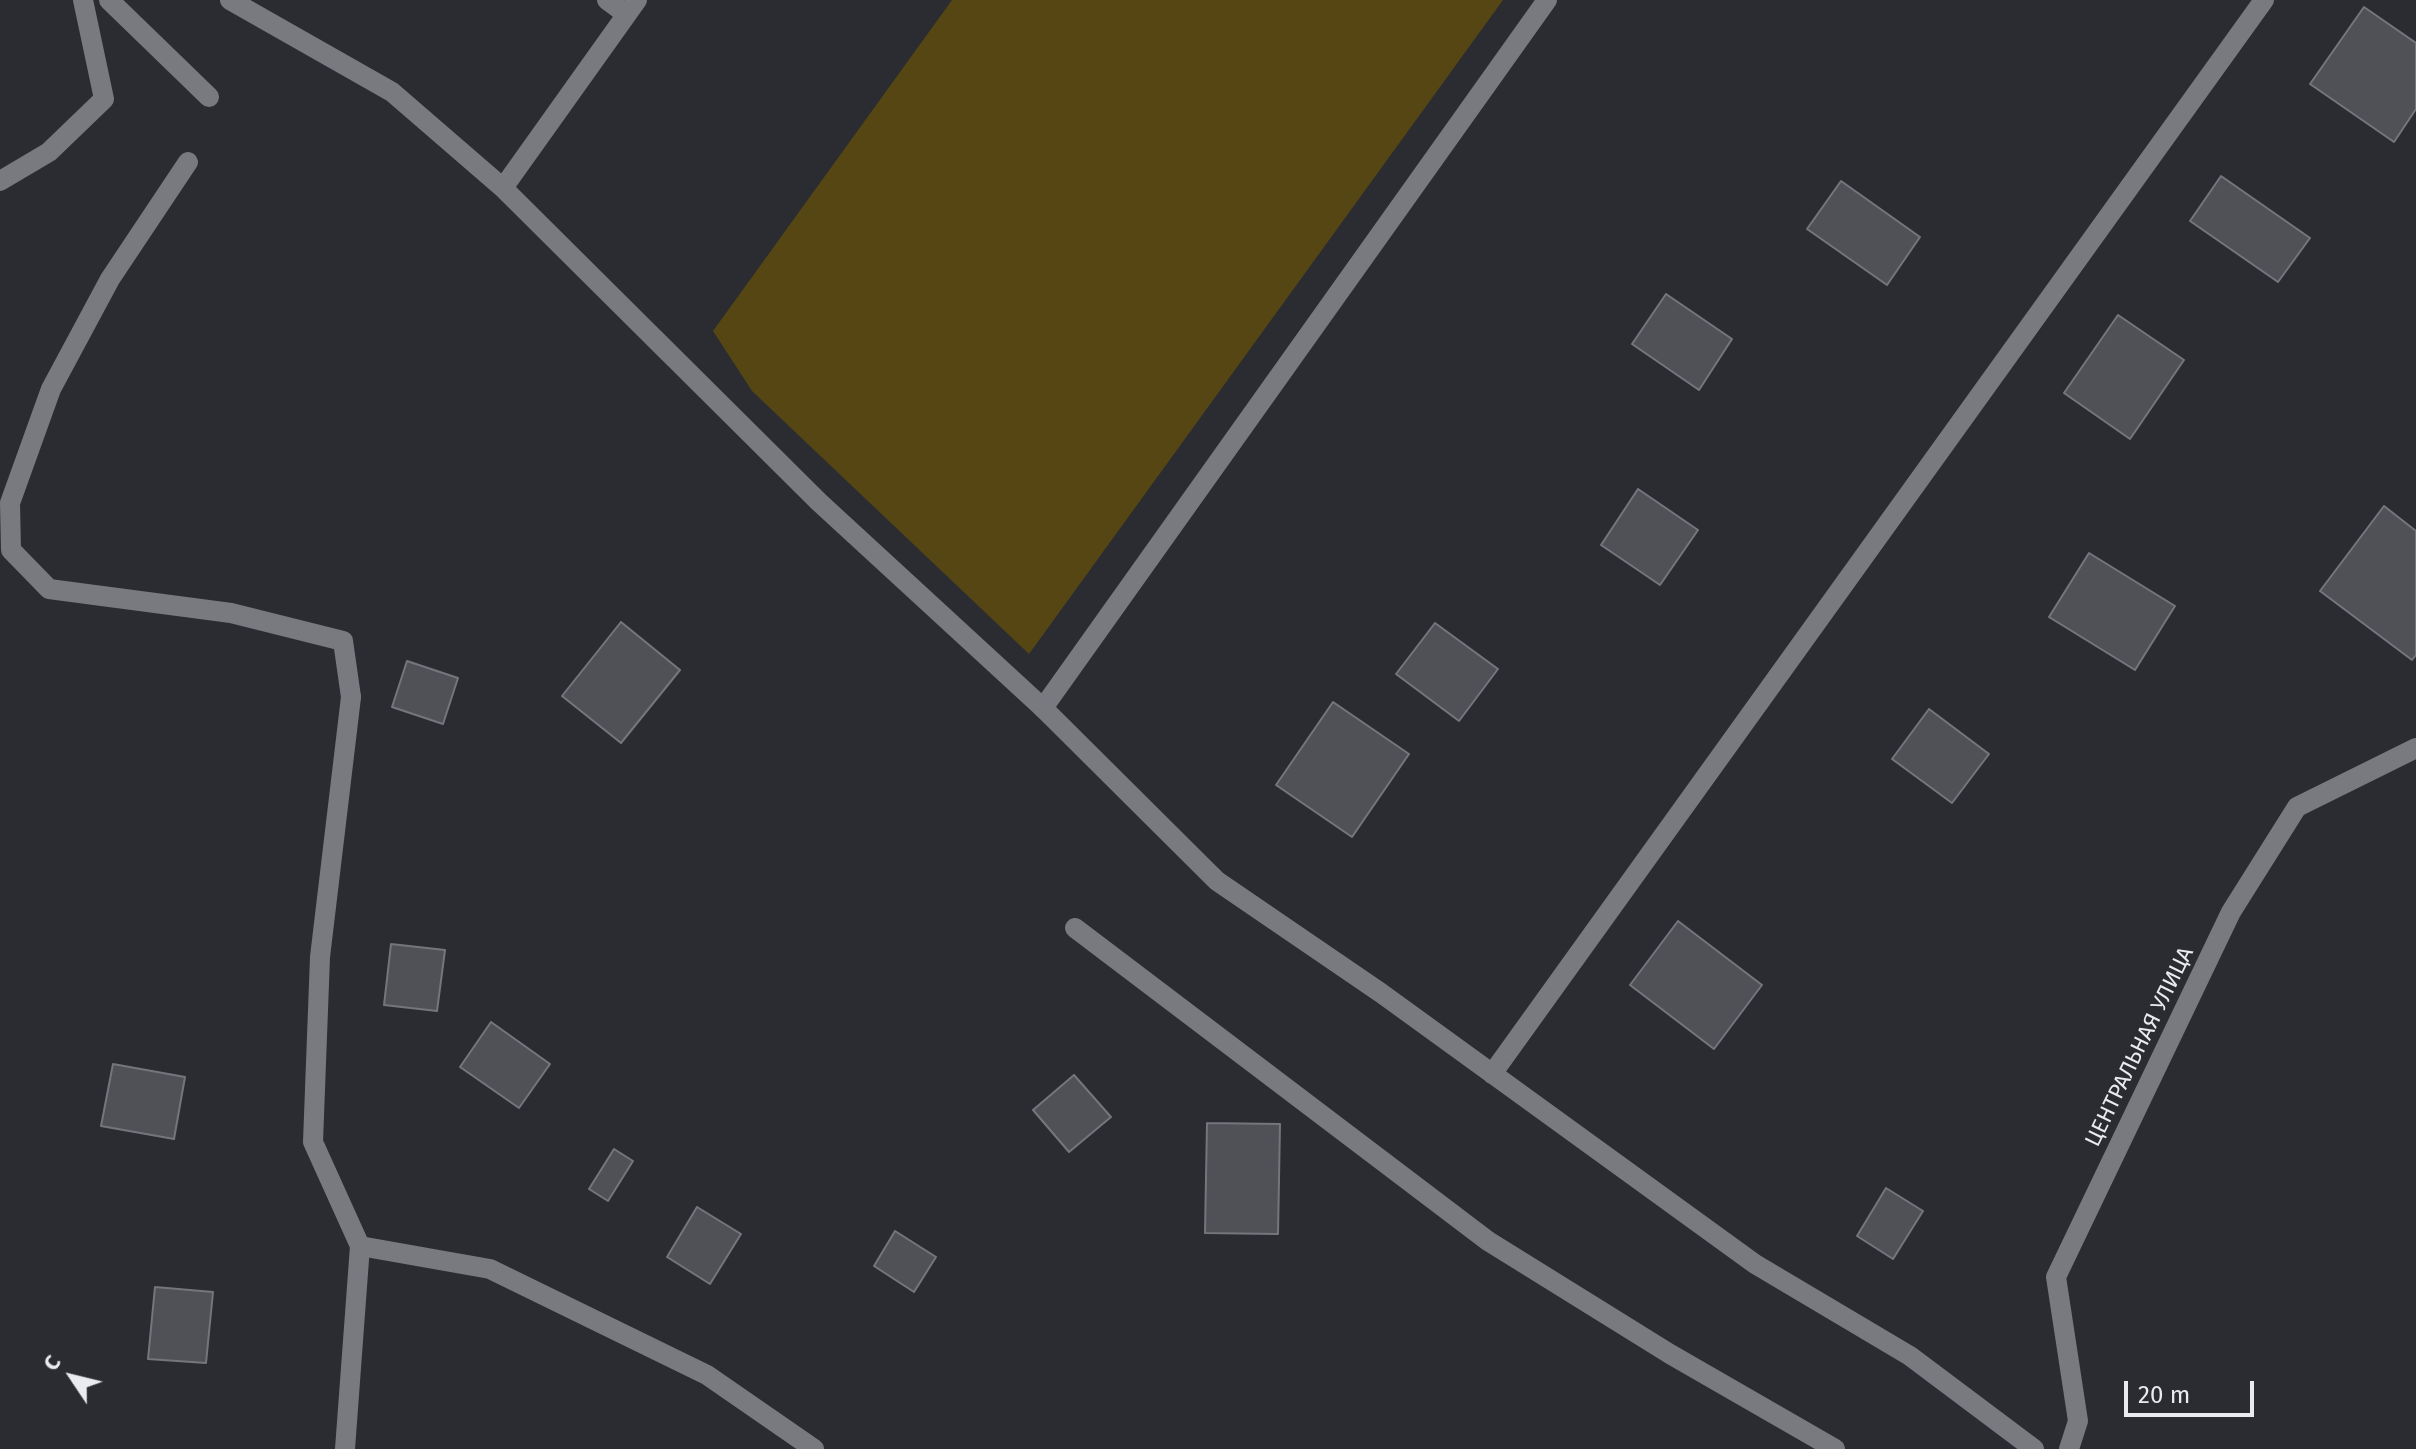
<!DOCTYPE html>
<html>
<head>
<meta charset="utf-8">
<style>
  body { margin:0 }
  #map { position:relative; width:2416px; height:1449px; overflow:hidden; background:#2a2c31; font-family:"Fira Sans",sans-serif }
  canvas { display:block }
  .north { position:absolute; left:32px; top:1337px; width:80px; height:80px; -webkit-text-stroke:6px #2a2c31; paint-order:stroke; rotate:305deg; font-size:22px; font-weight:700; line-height:32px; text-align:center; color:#e9ebee }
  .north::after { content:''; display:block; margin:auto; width:28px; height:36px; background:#e9ebee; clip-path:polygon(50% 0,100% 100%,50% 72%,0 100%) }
  .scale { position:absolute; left:2124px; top:1381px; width:130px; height:36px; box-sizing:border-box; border:4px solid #e9ebee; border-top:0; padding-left:10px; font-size:24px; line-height:28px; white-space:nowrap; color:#e9ebee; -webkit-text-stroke:6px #2a2c31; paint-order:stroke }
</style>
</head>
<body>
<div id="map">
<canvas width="2416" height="1449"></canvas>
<div class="north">С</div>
<div class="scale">20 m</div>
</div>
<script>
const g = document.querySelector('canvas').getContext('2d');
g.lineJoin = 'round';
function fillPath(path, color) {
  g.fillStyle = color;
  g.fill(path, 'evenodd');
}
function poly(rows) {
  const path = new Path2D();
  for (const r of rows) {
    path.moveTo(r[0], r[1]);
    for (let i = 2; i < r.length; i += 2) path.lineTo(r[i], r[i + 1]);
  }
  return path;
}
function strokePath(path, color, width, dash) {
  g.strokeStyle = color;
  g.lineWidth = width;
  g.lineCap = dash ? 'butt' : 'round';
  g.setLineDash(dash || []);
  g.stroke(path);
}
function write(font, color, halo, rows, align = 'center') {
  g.font = font + ' "Fira Sans",sans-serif';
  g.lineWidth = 7;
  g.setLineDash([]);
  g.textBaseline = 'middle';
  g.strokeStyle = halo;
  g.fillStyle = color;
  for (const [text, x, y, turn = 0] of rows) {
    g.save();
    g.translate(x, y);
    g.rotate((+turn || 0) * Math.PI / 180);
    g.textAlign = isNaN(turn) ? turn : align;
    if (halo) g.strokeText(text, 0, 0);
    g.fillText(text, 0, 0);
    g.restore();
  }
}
fillPath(poly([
  [952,0,1503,0,1029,654,752,391,713,331]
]), '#564614');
const building = poly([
  [2364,7,2416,43,2416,109,2394,142,2310,84,2364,7],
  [2221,176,2310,238,2278,282,2190,221,2221,176],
  [1841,181,1920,237,1887,285,1807,229,1841,181],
  [1666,294,1732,339,1699,390,1632,344,1666,294],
  [2118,315,2184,360,2130,439,2064,393,2118,315],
  [1638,489,1698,530,1660,585,1601,545,1638,489],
  [2384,506,2416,531,2416,655,2412,660,2320,591,2384,506],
  [2089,553,2175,606,2135,670,2049,617,2089,553],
  [621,622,680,670,621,743,562,696,621,622],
  [1435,623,1498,669,1459,721,1396,674,1435,623],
  [407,661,458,678,443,724,392,707,407,661],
  [1333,702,1409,754,1352,837,1276,785,1333,702],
  [1929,709,1989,754,1952,803,1892,759,1929,709],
  [1678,921,1762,985,1714,1049,1630,985,1678,921],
  [391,944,445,950,437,1011,384,1005,391,944],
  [491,1022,550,1064,519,1108,460,1067,491,1022],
  [113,1064,185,1077,174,1139,101,1126,113,1064],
  [1074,1075,1111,1117,1069,1152,1033,1110,1074,1075],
  [1207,1123,1280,1124,1278,1234,1205,1233,1207,1123],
  [614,1149,633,1161,608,1201,589,1189,614,1149],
  [1886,1188,1923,1211,1893,1259,1857,1236,1886,1188],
  [697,1207,741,1234,710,1284,667,1257,697,1207],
  [895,1231,936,1257,914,1292,874,1266,895,1231],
  [155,1287,213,1292,206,1363,148,1359,155,1287]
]);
fillPath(building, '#4f5157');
strokePath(building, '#74767c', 2);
strokePath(poly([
  [109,0,209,97],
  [188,162,110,279,51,389,10,503,11,550,49,589,231,613,343,641,351,697],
  [0,181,49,152,104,99,83,0],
  [1043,708,1547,0],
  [1075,928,1488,1241,1670,1354,1835,1449]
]), '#787a80', 20);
strokePath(poly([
  [230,0,392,92,503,188,819,502,1043,708,1217,881,1381,993,1755,1264,1910,1356,2034,1449],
  [607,0,626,14],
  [503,188,637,0],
  [1492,1074,2264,0],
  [360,1246,490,1269,707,1375,814,1449],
  [345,1449,360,1246,313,1142,320,957,351,697],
  [2069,1449,2078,1421,2056,1277,2231,912,2297,807,2416,748]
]), '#787a80', 20);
write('22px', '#e9ebee', '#2a2c31', [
  ["ЦЕНТРАЛЬНАЯ УЛИЦА",2140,1047,-64]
]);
</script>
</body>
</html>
